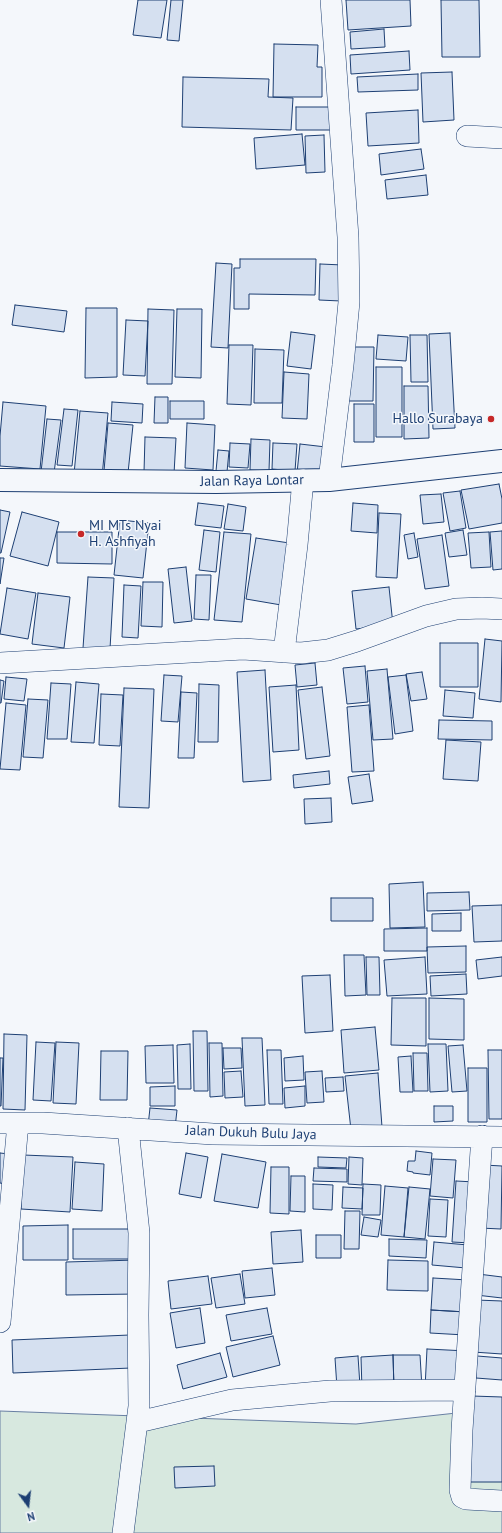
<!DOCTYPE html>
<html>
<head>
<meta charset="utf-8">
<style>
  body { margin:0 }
  #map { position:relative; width:502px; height:1533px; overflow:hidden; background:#f4f7fb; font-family:"PT Sans",sans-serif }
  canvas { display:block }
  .north { position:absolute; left:8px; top:1485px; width:40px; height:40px; -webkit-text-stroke:3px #f4f7fb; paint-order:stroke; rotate:165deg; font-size:11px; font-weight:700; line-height:16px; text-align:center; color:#1d3f73 }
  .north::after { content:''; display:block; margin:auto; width:14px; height:18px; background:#1d3f73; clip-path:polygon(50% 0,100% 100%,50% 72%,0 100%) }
</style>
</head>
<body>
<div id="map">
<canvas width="502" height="1533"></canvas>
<div class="north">N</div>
</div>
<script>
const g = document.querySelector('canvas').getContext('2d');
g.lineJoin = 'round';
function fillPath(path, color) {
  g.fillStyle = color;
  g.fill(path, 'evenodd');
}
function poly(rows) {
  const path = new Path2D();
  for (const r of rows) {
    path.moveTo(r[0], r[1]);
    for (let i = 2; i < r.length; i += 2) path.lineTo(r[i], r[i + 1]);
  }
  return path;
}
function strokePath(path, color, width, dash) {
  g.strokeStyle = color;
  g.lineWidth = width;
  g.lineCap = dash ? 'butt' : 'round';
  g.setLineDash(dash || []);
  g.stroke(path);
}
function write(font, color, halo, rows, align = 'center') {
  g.font = font + ' "PT Sans",sans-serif';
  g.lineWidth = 3;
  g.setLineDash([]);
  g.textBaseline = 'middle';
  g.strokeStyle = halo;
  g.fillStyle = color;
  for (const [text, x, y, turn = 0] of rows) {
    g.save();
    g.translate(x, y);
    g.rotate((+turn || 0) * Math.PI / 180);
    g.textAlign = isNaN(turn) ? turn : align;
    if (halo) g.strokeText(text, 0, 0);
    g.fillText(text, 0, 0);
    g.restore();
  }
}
const green = poly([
  [502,1408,502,1533,0,1533,0,1411,356,1424,502,1408]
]);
fillPath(green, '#d7e8df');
strokePath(green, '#687fa3', 1);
const building = poly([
  [138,0,167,0,161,38,133,35,138,0],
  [171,0,183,0,179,41,167,40,171,0],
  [346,0,410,0,411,26,348,30,346,0],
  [441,0,479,0,480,57,442,57,441,0],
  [384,29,385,47,351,49,350,32,384,29],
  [274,44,318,45,317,67,322,67,322,97,273,97,274,44],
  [409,51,410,70,351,74,350,55,409,51],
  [452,72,454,120,423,122,421,73,452,72],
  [418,74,418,90,358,92,357,77,418,74],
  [183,77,269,79,268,97,293,98,291,130,182,127,183,77],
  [296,107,331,107,331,130,296,130,296,107],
  [418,110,419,143,368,146,366,113,418,110],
  [302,134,305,165,256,169,254,138,302,134],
  [324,135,325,172,306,173,305,136,324,135],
  [421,149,424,169,381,175,379,154,421,149],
  [426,175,428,195,387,199,385,180,426,175],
  [240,259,316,259,315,295,249,294,249,309,234,309,234,268,240,268,240,259],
  [216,263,232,264,228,348,211,347,216,263],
  [320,264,343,265,341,301,319,300,320,264],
  [15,305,67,311,64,332,12,325,15,305],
  [86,308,117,308,117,377,85,378,86,308],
  [148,309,174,310,172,384,147,384,148,309],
  [177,309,202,309,201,378,175,377,177,309],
  [126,320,148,321,145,376,123,375,126,320],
  [291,332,315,335,311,369,287,366,291,332],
  [450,333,455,428,433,429,429,334,450,333],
  [378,335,408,337,406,361,376,359,378,335],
  [410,335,427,335,428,382,411,382,410,335],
  [229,345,253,345,251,405,227,404,229,345],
  [349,347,374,347,373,401,349,401,349,347],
  [255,349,284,350,282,403,254,403,255,349],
  [376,367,402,367,402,437,376,437,376,367],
  [284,372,309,374,307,419,282,418,284,372],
  [404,386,428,386,429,438,404,439,404,386],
  [155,397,168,397,168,423,154,423,155,397],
  [170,401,204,401,204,419,170,419,170,401],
  [3,402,46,406,40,469,0,466,0,436,3,402],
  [112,402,143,404,142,423,111,421,112,402],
  [354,404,374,404,374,442,354,442,354,404],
  [64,409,78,410,72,466,57,465,64,409],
  [80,411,108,413,102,477,74,474,80,411],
  [47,419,61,420,54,473,41,472,47,419],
  [108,423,133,425,128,473,104,471,108,423],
  [187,423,215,425,213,470,185,468,187,423],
  [145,437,176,438,174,474,144,472,145,437],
  [251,439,270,440,269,471,250,470,251,439],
  [230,443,250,444,248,468,229,467,230,443],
  [273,443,297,444,295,471,272,469,273,443],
  [300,444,326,447,324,475,297,473,300,444],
  [218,450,229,451,227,472,216,471,218,450],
  [499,484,502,499,502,523,469,529,461,490,499,484],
  [460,491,466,528,450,531,443,493,460,491],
  [441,494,444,522,423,524,420,495,441,494],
  [198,503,224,506,221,528,195,525,198,503],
  [353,503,378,505,377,533,351,531,353,503],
  [228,504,246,507,243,531,224,529,228,504],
  [0,510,10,512,1,553,0,553,0,510],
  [22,512,59,522,48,566,10,556,22,512],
  [379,513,401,514,397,578,376,577,379,513],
  [120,520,149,523,143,578,114,575,120,520],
  [204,530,220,532,216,572,199,570,204,530],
  [463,530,467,555,449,557,445,533,463,530],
  [502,531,502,569,493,570,490,532,502,531],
  [57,532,112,532,112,564,57,563,57,532],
  [224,532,251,534,242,622,214,620,224,532],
  [489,532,491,567,471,568,468,533,489,532],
  [414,533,418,557,408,559,404,535,414,533],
  [442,535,449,586,425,589,417,539,442,535],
  [256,538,296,544,287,606,246,599,256,538],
  [0,558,4,558,0,584,0,558],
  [186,567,192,621,174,623,168,569,186,567],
  [196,575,211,575,209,620,194,619,196,575],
  [88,577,114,578,110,649,83,648,88,577],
  [143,582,163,582,162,627,141,626,143,582],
  [124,585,141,586,138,638,122,637,124,585],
  [389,587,393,625,356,629,352,591,389,587],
  [7,588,36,593,28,639,0,634,7,588],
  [38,593,70,597,64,648,32,644,38,593],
  [485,639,502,641,501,702,479,699,485,639],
  [440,643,478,643,478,687,440,687,440,643],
  [315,663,317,685,297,687,295,665,315,663],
  [365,666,368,702,347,704,343,668,365,666],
  [387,669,393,739,373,740,367,671,387,669],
  [265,670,271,780,243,782,237,672,265,670],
  [422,672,427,699,411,701,406,674,422,672],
  [164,675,182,676,178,722,161,721,164,675],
  [406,675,413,731,395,734,388,677,406,675],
  [6,677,27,679,24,701,4,699,6,677],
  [0,680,4,681,1,703,0,703,0,680],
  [76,682,99,684,94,743,71,742,76,682],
  [51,683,71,684,67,739,47,739,51,683],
  [199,684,219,685,218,742,198,742,199,684],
  [296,685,299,750,273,752,269,687,296,685],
  [322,687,330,756,306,759,298,690,322,687],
  [124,688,154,689,149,808,119,807,124,688],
  [445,690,475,693,473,718,443,716,445,690],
  [181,692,197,693,194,758,178,758,181,692],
  [101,694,123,695,120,746,99,745,101,694],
  [28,699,48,700,43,758,23,757,28,699],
  [6,703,26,705,20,770,0,769,6,703],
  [369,705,374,771,352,772,347,707,369,705],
  [439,720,492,721,492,740,438,739,439,720],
  [446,740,481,742,478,781,443,779,446,740],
  [329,771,330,784,294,788,293,775,329,771],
  [369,774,373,801,352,804,348,777,369,774],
  [331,798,332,822,305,824,304,799,331,798],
  [423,882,425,927,390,928,389,884,423,882],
  [469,892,470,910,427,911,427,893,469,892],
  [331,898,373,898,373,921,331,921,331,898],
  [502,905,502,941,474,942,472,906,502,905],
  [461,913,461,931,432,931,432,914,461,913],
  [427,928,427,951,384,951,384,929,427,928],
  [466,946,466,972,428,973,427,947,466,946],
  [344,955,364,955,366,995,345,996,344,955],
  [366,957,379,957,380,995,367,995,366,957],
  [425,957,427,994,387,996,384,960,425,957],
  [502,957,502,976,478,979,476,960,502,957],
  [466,974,467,994,431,996,430,976,466,974],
  [330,975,333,1031,305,1033,302,976,330,975],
  [392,998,426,998,426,1046,391,1045,392,998],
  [429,998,464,999,464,1040,429,1039,429,998],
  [375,1027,379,1070,344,1073,341,1030,375,1027],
  [193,1031,207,1031,208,1091,194,1091,193,1031],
  [4,1034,27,1035,25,1110,3,1109,4,1034],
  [242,1038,262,1038,265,1105,245,1106,242,1038],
  [36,1042,55,1043,51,1101,33,1100,36,1042],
  [56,1042,79,1043,76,1104,53,1103,56,1042],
  [209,1043,222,1043,223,1096,210,1097,209,1043],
  [190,1044,191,1089,178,1089,177,1045,190,1044],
  [428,1044,446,1044,448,1091,430,1092,428,1044],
  [173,1045,174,1083,146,1083,145,1046,173,1045],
  [463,1045,467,1091,452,1092,448,1046,463,1045],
  [223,1048,241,1048,242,1068,224,1069,223,1048],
  [267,1050,281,1050,283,1104,269,1104,267,1050],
  [488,1050,502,1050,502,1119,489,1119,488,1050],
  [101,1051,128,1051,127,1100,100,1100,101,1051],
  [413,1053,427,1053,428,1091,414,1091,413,1053],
  [303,1056,304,1080,285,1081,284,1058,303,1056],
  [411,1056,413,1092,400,1092,398,1057,411,1056],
  [0,1058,3,1058,1,1106,0,1106,0,1058],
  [468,1068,487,1068,487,1122,468,1122,468,1068],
  [241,1071,243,1097,225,1098,224,1072,241,1071],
  [322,1071,324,1102,307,1103,305,1072,322,1071],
  [378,1073,382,1127,351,1130,345,1076,378,1073],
  [343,1077,344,1091,326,1092,325,1078,343,1077],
  [175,1086,175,1106,150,1106,150,1087,175,1086],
  [305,1086,305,1106,285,1108,284,1088,305,1086],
  [434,1106,453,1106,453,1121,434,1122,434,1106],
  [150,1108,177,1110,175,1128,148,1126,150,1108],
  [416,1151,432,1153,430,1175,413,1173,413,1172,407,1171,408,1161,415,1161,416,1151],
  [0,1153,9,1154,5,1184,0,1183,0,1153],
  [186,1153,208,1157,201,1198,179,1194,186,1153],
  [222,1154,266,1162,258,1208,214,1201,222,1154],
  [23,1155,73,1157,70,1212,21,1209,23,1155],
  [318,1157,347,1158,346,1168,318,1167,318,1157],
  [349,1157,363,1158,362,1185,348,1184,349,1157],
  [433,1159,456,1160,453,1198,430,1196,433,1159],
  [75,1162,104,1164,102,1211,72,1209,75,1162],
  [484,1165,502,1166,501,1229,480,1228,484,1165],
  [271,1167,289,1167,289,1214,270,1213,271,1167],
  [314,1168,347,1169,347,1182,313,1181,314,1168],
  [291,1176,305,1176,305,1212,290,1211,291,1176],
  [456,1181,475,1182,471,1243,452,1242,456,1181],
  [313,1184,333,1185,332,1210,313,1209,313,1184],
  [363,1184,381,1185,380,1215,362,1215,363,1184],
  [385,1186,408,1188,404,1237,381,1235,385,1186],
  [343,1187,363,1188,362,1209,342,1208,343,1187],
  [409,1187,430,1189,425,1239,404,1237,409,1187],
  [430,1199,448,1200,446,1237,428,1236,430,1199],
  [345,1211,360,1211,359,1249,344,1249,345,1211],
  [364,1217,381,1220,378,1237,361,1235,364,1217],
  [68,1225,68,1260,23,1260,23,1226,68,1225],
  [73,1229,135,1229,135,1259,73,1259,73,1229],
  [301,1230,303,1262,273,1264,271,1232,301,1230],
  [316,1235,341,1235,341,1258,316,1258,316,1235],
  [389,1239,427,1240,426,1258,389,1256,389,1239],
  [434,1242,468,1245,466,1268,432,1265,434,1242],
  [137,1260,137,1294,66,1295,66,1262,137,1260],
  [388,1260,428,1261,428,1291,387,1290,388,1260],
  [272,1268,275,1295,245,1298,242,1271,272,1268],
  [240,1274,245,1304,216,1308,211,1278,240,1274],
  [478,1274,502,1277,502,1298,476,1295,478,1274],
  [208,1276,212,1304,171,1309,168,1281,208,1276],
  [433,1278,468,1280,466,1312,431,1310,433,1278],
  [476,1300,502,1301,502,1354,473,1352,476,1300],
  [200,1308,205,1343,176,1348,170,1313,200,1308],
  [267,1308,272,1334,231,1341,226,1315,267,1308],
  [431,1310,466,1312,465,1335,430,1333,431,1310],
  [130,1335,131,1368,13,1373,12,1340,130,1335],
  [273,1336,280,1365,233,1377,226,1347,273,1336],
  [427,1349,467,1351,465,1390,425,1388,427,1349],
  [220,1353,227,1377,183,1389,177,1365,220,1353],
  [393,1355,394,1389,362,1390,361,1357,393,1355],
  [393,1355,420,1355,422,1388,394,1389,393,1355],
  [358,1356,360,1386,337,1388,335,1358,358,1356],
  [477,1356,502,1358,502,1380,476,1378,477,1356],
  [472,1396,502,1397,502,1482,469,1482,472,1396],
  [214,1466,215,1486,175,1488,174,1467,214,1466]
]);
fillPath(building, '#d5e0f0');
strokePath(building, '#1d3f73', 1);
const street = poly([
  [467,136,502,138],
  [329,480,343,365,349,302,348,237,331,0],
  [284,652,297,545,303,480],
  [0,663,243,649,301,653,328,650,357,641,426,616,456,609,482,608,502,609],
  [0,1123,43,1123,213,1134,502,1137],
  [482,1136,462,1430,460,1490,462,1497,466,1499,502,1501],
  [0,1322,18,1123],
  [138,1422,232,1400,330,1391,465,1390],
  [123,1533,139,1406,138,1315,139,1233,128,1128]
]);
const secondary = poly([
  [0,480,216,482,329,480,502,461]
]);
strokePath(street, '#1d3f73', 22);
strokePath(secondary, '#1d3f73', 24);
strokePath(street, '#f4f7fb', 21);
strokePath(secondary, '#f4f7fb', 22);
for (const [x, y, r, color] of [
  [491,419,4,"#c62828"],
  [81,534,4,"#c62828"]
]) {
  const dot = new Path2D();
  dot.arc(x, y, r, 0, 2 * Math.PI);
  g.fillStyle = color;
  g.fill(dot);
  strokePath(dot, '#f4f7fb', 1.5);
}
write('14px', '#1d3f73', '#f4f7fb', [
  ["Hallo Surabaya",483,419],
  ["MI MTs Nyai",89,526,"left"],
  ["H. Ashfiyah",89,542,"left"]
], 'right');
write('14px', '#1d3f73', '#f4f7fb', [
  ["Jalan Raya Lontar",252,481,-1],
  ["Jalan Dukuh Bulu Jaya",251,1133,2]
]);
</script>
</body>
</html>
